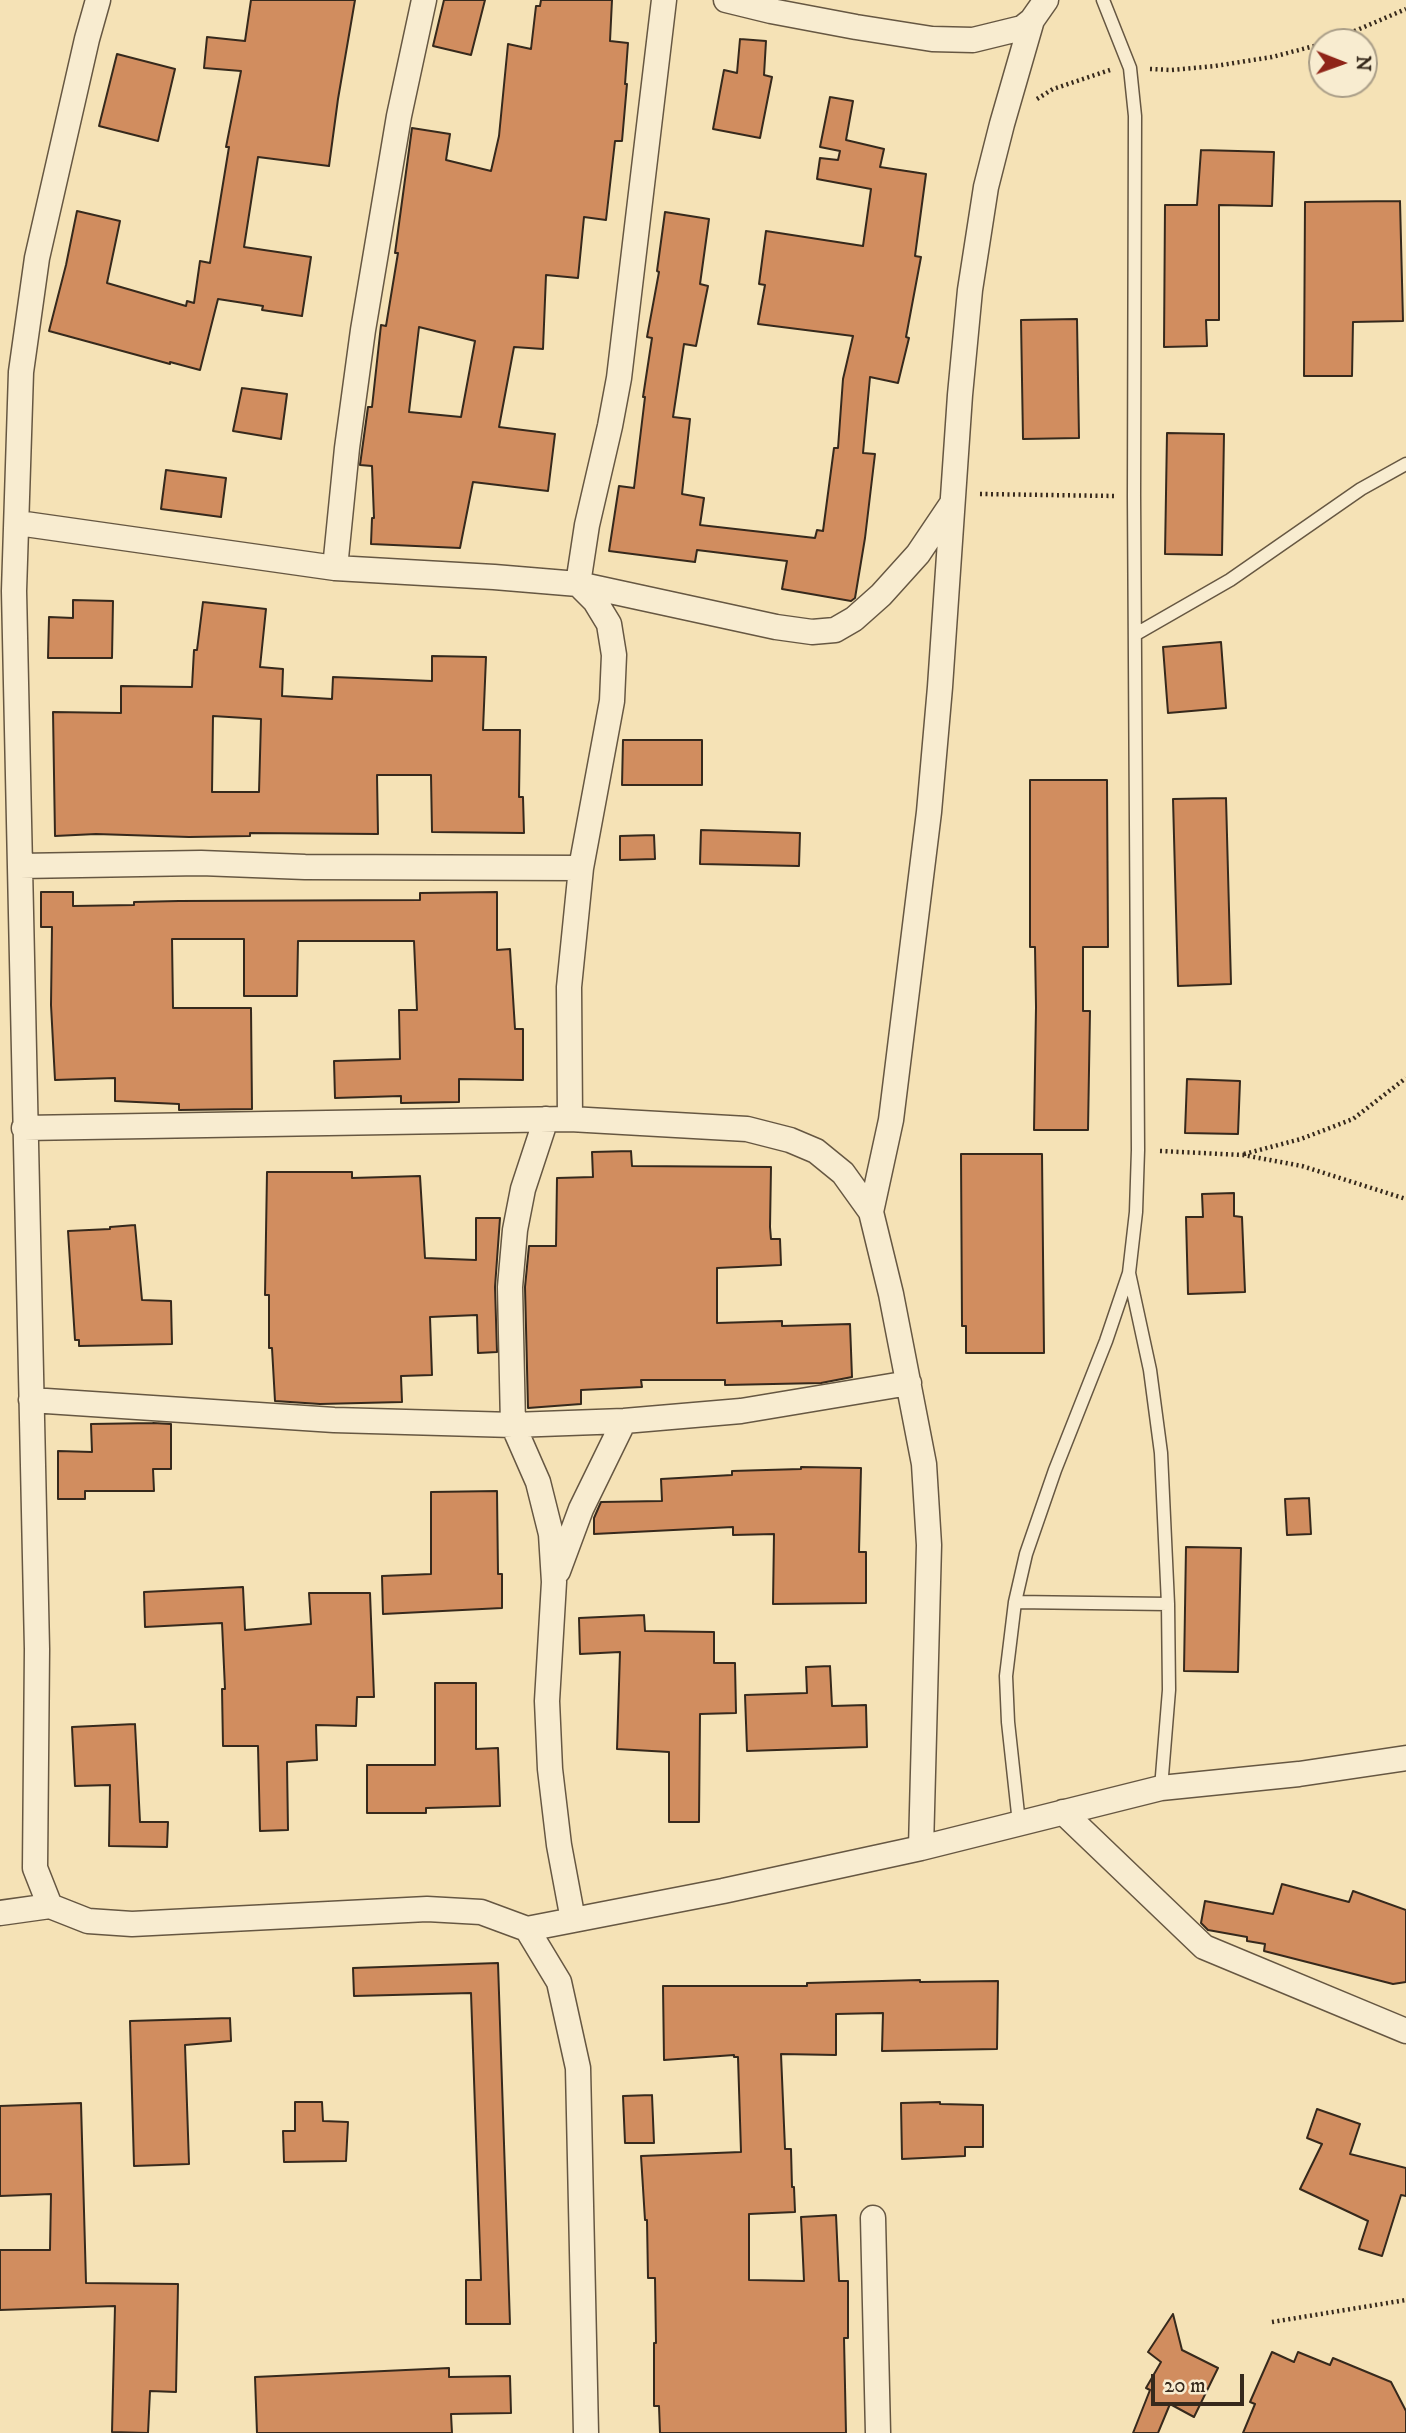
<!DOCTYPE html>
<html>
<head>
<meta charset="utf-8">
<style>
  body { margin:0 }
  #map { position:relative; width:1406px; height:2433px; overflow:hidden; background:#f5e2b6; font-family:"IM FELL DW Pica",serif }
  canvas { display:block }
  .north { position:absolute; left:1308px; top:28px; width:70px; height:70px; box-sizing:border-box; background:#f8ecd0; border:2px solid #aa9e88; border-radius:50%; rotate:91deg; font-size:19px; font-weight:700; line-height:28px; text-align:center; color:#36291c }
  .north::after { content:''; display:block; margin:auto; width:24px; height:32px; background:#8f2418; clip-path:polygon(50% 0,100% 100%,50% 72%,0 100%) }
  .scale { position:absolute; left:1151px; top:2374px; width:93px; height:32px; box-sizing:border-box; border:4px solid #36291c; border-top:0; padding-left:9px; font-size:21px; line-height:24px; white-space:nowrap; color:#36291c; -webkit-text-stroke:5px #f8ecd0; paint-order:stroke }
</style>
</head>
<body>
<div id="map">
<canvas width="1406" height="2433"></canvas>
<div class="north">N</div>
<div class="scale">20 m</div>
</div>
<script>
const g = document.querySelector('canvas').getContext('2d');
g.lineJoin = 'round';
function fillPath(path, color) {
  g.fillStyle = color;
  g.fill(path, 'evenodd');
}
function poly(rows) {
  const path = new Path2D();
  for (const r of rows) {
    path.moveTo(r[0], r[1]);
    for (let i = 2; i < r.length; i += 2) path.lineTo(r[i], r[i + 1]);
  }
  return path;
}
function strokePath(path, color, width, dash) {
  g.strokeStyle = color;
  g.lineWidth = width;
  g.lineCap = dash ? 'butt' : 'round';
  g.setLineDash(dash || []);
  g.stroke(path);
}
const building = poly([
  [251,0,355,0,338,99,329,166,258,157,244,247,311,257,302,316,262,310,263,306,218,299,200,370,170,362,170,364,49,331,66,265,77,211,120,221,107,283,186,306,187,301,194,303,200,261,210,263,229,147,226,147,241,71,204,68,207,37,245,41,251,0],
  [444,0,485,0,471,55,433,46,444,0],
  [541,0,612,0,610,41,628,43,625,84,627,84,622,141,615,141,606,220,584,217,578,278,546,275,543,349,514,347,499,427,555,434,548,491,473,482,460,548,371,544,372,518,374,518,372,466,360,465,368,407,372,407,381,325,386,326,398,253,395,253,412,128,450,134,446,160,491,171,499,136,508,44,531,49,536,6,540,6,541,0],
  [419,327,475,341,461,417,409,412,419,327],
  [740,39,766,41,764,75,772,77,760,138,713,129,724,70,737,73,740,39],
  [117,54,175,69,158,141,99,126,117,54],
  [830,97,853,101,846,140,884,149,880,167,926,174,915,256,921,257,906,337,909,338,898,383,870,377,863,453,875,454,865,538,855,598,851,601,782,589,787,561,697,550,695,562,609,551,619,486,634,488,645,397,643,397,652,338,647,337,659,272,657,271,665,212,709,219,700,284,708,286,696,346,684,344,673,417,690,419,682,494,704,498,700,525,815,538,817,530,823,531,834,448,838,448,843,379,853,336,758,324,765,285,759,284,766,231,863,246,871,189,817,179,820,158,838,160,840,151,820,147,830,97],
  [1201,150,1274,152,1272,206,1219,205,1219,320,1206,320,1207,346,1164,347,1165,205,1197,205,1201,150],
  [1400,201,1403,321,1353,322,1352,376,1304,376,1305,202,1400,201],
  [1077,319,1079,438,1023,439,1021,320,1077,319],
  [242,388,287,394,281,439,233,431,242,388],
  [1167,433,1224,434,1222,555,1165,554,1167,433],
  [166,470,226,478,221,517,161,509,166,470],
  [73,600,113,601,112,658,48,658,49,617,73,618,73,600],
  [203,602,266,609,260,667,283,669,282,696,332,699,333,677,432,681,432,656,486,657,483,730,520,730,519,797,523,797,524,833,432,832,431,775,377,775,378,834,250,833,250,836,189,837,96,834,55,836,53,712,121,713,121,686,192,687,194,650,197,650,203,602],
  [213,716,261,719,259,792,212,792,213,716],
  [1221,642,1226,708,1168,713,1163,647,1221,642],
  [623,740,702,740,702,785,622,785,623,740],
  [1030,780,1107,780,1108,947,1083,947,1083,1011,1090,1011,1088,1130,1034,1130,1036,1007,1035,947,1030,947,1030,780],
  [1226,798,1231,984,1178,986,1173,799,1226,798],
  [701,830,800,833,799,866,700,864,701,830],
  [654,835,655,859,620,860,620,836,654,835],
  [41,892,73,892,73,906,134,905,134,902,179,901,420,900,420,893,497,892,497,950,510,949,515,1029,523,1029,523,1080,459,1079,459,1102,401,1103,401,1096,335,1098,334,1061,400,1059,399,1010,417,1010,414,941,298,941,297,996,244,996,244,939,172,939,173,1008,251,1008,252,1109,179,1110,179,1104,115,1101,115,1078,55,1080,51,1005,52,927,41,927,41,892],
  [1187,1079,1240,1081,1238,1134,1185,1133,1187,1079],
  [631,1151,632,1166,771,1167,770,1227,771,1239,780,1239,781,1265,717,1268,717,1323,782,1321,782,1326,850,1324,852,1377,821,1383,725,1385,725,1380,641,1380,642,1387,581,1390,581,1404,528,1408,525,1287,529,1246,556,1246,557,1178,593,1177,592,1152,631,1151],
  [961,1154,1042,1154,1044,1353,966,1353,966,1326,962,1326,961,1154],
  [267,1172,352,1172,352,1178,420,1176,425,1258,476,1260,476,1218,500,1218,495,1287,497,1352,478,1353,477,1315,430,1317,432,1375,401,1376,402,1402,320,1404,275,1401,272,1348,269,1348,269,1295,265,1295,267,1172],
  [1234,1193,1234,1216,1242,1217,1245,1292,1188,1294,1186,1217,1203,1217,1202,1194,1234,1193],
  [135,1225,142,1300,171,1301,172,1344,79,1346,79,1340,75,1340,68,1231,110,1229,110,1227,135,1225],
  [153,1423,171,1424,171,1469,153,1469,154,1491,85,1491,85,1499,58,1499,58,1451,92,1452,91,1424,153,1423],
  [801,1467,861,1468,859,1552,866,1552,866,1603,773,1604,774,1534,733,1535,733,1527,594,1534,594,1518,601,1502,662,1501,661,1479,732,1475,732,1471,801,1469,801,1467],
  [497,1491,498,1574,502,1574,502,1608,383,1614,382,1576,431,1574,431,1492,497,1491],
  [1309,1498,1311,1534,1287,1535,1285,1499,1309,1498],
  [1186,1547,1241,1548,1238,1672,1184,1671,1186,1547],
  [243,1587,245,1630,311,1624,309,1593,370,1593,374,1697,357,1697,356,1726,316,1725,317,1760,287,1762,288,1830,260,1831,258,1746,223,1746,222,1689,225,1689,222,1623,145,1627,144,1592,243,1587],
  [644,1615,645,1631,714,1632,714,1663,735,1663,736,1713,700,1714,699,1822,669,1822,669,1752,617,1749,620,1652,580,1654,579,1618,644,1615],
  [830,1666,832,1706,866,1705,867,1747,747,1751,745,1695,807,1693,806,1667,830,1666],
  [435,1683,476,1683,476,1749,498,1748,500,1806,426,1808,426,1813,367,1813,367,1765,435,1765,435,1683],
  [135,1724,140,1822,168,1822,167,1847,109,1846,110,1785,75,1786,72,1727,135,1724],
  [1282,1884,1349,1902,1353,1891,1406,1910,1406,1982,1393,1984,1264,1951,1265,1944,1247,1941,1247,1937,1208,1930,1201,1923,1205,1901,1273,1914,1282,1884],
  [498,1963,510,2324,466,2324,466,2280,481,2280,471,1993,354,1996,353,1968,498,1963],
  [920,1980,920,1982,998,1981,997,2049,882,2051,883,2013,836,2014,836,2055,781,2054,785,2149,791,2149,792,2187,794,2187,795,2212,749,2214,749,2280,804,2281,801,2217,836,2215,839,2281,848,2281,848,2338,844,2338,846,2433,660,2433,659,2406,654,2406,654,2343,656,2343,655,2278,648,2278,647,2220,645,2220,641,2156,741,2152,738,2057,734,2057,734,2055,664,2060,663,1986,807,1986,807,1983,920,1980],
  [230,2018,231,2041,185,2045,189,2164,134,2166,130,2021,230,2018],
  [652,2095,654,2143,625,2143,623,2096,652,2095],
  [295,2102,322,2102,323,2121,348,2122,346,2161,284,2162,283,2131,295,2131,295,2102],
  [940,2102,940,2104,983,2105,983,2147,965,2147,965,2156,902,2159,901,2103,940,2102],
  [81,2103,86,2283,178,2284,176,2392,150,2391,148,2433,112,2432,115,2306,0,2310,0,2250,50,2250,51,2194,0,2196,0,2106,81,2103],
  [1317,2109,1360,2124,1350,2154,1406,2168,1406,2196,1401,2195,1382,2256,1359,2249,1368,2221,1300,2189,1322,2144,1307,2138,1317,2109],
  [1173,2314,1182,2350,1218,2368,1194,2417,1170,2404,1158,2433,1133,2433,1150,2390,1146,2388,1161,2362,1148,2352,1173,2314],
  [1272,2352,1294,2362,1298,2352,1330,2365,1333,2358,1391,2382,1406,2411,1406,2433,1243,2433,1255,2404,1250,2402,1272,2352],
  [449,2368,449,2377,510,2376,511,2413,451,2414,452,2433,257,2433,255,2377,449,2368]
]);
fillPath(building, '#d18d5f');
strokePath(building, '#36291c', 2);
const service = poly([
  [1136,634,1230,580,1361,489,1406,464],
  [1129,1273,1150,1370,1161,1453,1168,1604,1169,1690,1161,1788],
  [1015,1602,1168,1604],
  [1019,1823,1008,1722,1006,1676,1015,1602,1026,1554,1055,1470,1106,1341,1129,1273,1136,1212,1138,1150,1134,496,1135,116,1130,68,1103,0]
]);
const minor = poly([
  [98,0,87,39,37,258,21,372,14,591,37,1649,35,1868,50,1906,88,1921,132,1924,427,1909,481,1912,527,1929,559,1982,578,2068,586,2433],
  [664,0,619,378,610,426,587,525,578,584,776,627,812,632,835,630,854,619,881,595,918,554,951,505],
  [726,0,771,11,856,27,932,39,973,40,1022,28,1032,20,1046,0],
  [18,523,335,568,494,577,578,584,595,601,609,624,614,655,612,701,581,868,569,987,570,1119],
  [335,568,347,448,363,330,399,116,424,0],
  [20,866,201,863,305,867,581,868],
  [546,1119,523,1189,515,1230,510,1287,513,1425,624,1421,741,1411,909,1383],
  [24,1128,570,1119,747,1129,790,1140,816,1151,843,1173,871,1212,891,1294,924,1464,929,1545,921,1848],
  [871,1212,891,1120,929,812,940,687,960,395,970,290,986,187,1002,124,1032,20],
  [31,1400,334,1420,513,1425,538,1482,551,1534,554,1582,547,1701,550,1769,559,1845,573,1920],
  [558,1571,581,1509,624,1421],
  [1063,1812,1204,1947,1406,2031],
  [0,1913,50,1906],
  [527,1929,723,1891,921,1848,1161,1788,1299,1774,1406,1758],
  [873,2218,878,2433]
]);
strokePath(service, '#665742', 15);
strokePath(minor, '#665742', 27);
strokePath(poly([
  [1329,42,1406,9],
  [1150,69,1171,70,1215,66,1272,57,1322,44],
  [1037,99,1053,89,1110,70],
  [980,494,1115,496],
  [1160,1151,1243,1155,1302,1166,1406,1199],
  [1244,1154,1301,1139,1353,1119,1406,1078],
  [1272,2322,1406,2300]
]), '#36291c', 4.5, [2, 3.5]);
strokePath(service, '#f8ecd0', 12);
strokePath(minor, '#f8ecd0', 24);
</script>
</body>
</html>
